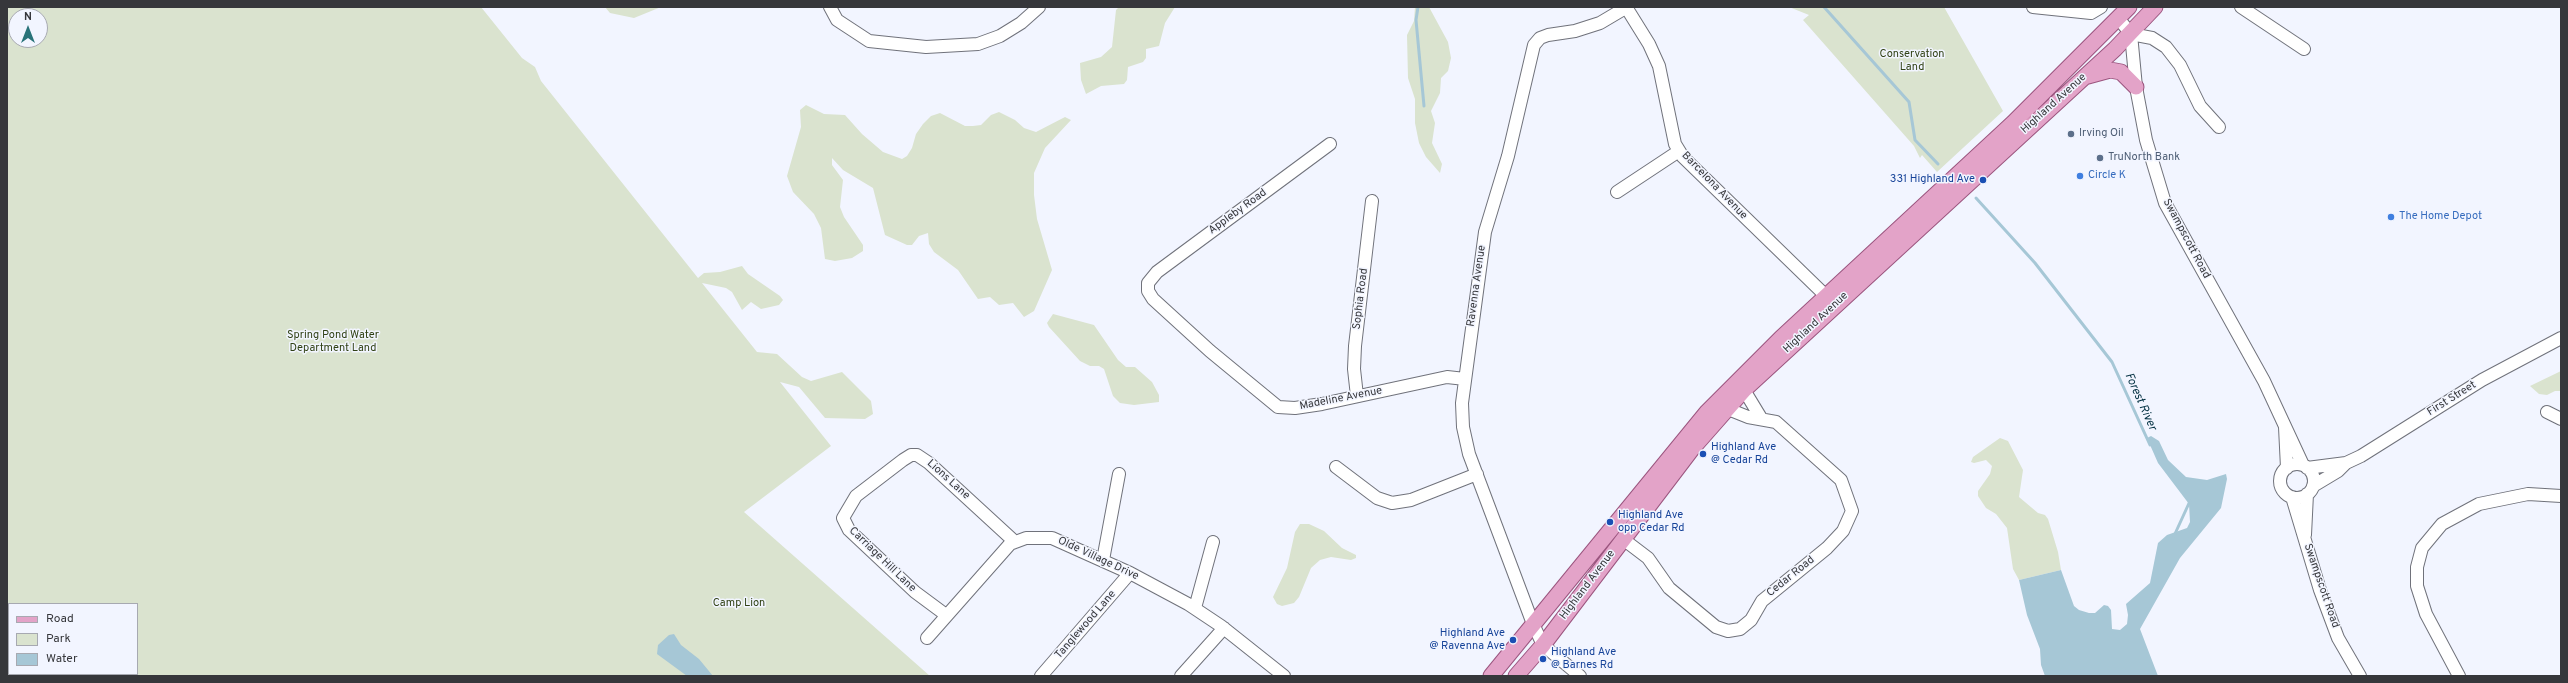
<!DOCTYPE html>
<html>
<head>
<meta charset="utf-8">
<style>
  body { margin:0 }
  #map { position:relative; width:2568px; height:683px; overflow:hidden; background:#f2f5ff; font-family:Overpass,sans-serif }
  canvas { display:block }
  .frame { position:absolute; inset:0; border:8px solid #36373b; pointer-events:none }
  .legend { position:absolute; left:8px; top:603px; width:130px; height:72px; box-sizing:border-box; background:#f2f5ff; border:1px solid #a7a9b1; margin:0; padding:5px 7px; list-style:none; font-size:12px; color:#36373b }
  .legend li { display:flex; align-items:center; gap:8px; height:20px }
  .legend b { width:20px; border:1px solid #a7a9b1 }
  .north { position:absolute; left:8px; top:8px; width:40px; height:40px; box-sizing:border-box; background:#f2f5ff; border:1px solid #a7a9b1; border-radius:50%; rotate:0deg; font-size:11px; font-weight:700; line-height:16px; text-align:center; color:#36373b }
  .north::after { content:''; display:block; margin:auto; width:14px; height:18px; background:#297379; clip-path:polygon(50% 0,100% 100%,50% 72%,0 100%) }
</style>
</head>
<body>
<div id="map">
<canvas width="2568" height="683"></canvas>
<div class="frame"></div>
<ul class="legend">
<li><b style="height:5px;background:#e3a3c8"></b>Road</li>
<li><b style="height:11px;background:#dae3cf"></b>Park</li>
<li><b style="height:11px;background:#a6c7d6"></b>Water</li>
</ul>
<div class="north">N</div>
</div>
<script>
const g = document.querySelector('canvas').getContext('2d');
g.lineJoin = 'round';
function fillPath(path, color) {
  g.fillStyle = color;
  g.fill(path, 'evenodd');
}
function poly(rows) {
  const path = new Path2D();
  for (const r of rows) {
    if (r.length === 3) {
      path.moveTo(r[0] + r[2], r[1]);
      path.arc(r[0], r[1], r[2], 0, 2 * Math.PI);
      continue;
    }
    path.moveTo(r[0], r[1]);
    for (let i = 2; i < r.length; i += 2) path.lineTo(r[i], r[i + 1]);
  }
  return path;
}
function strokePath(path, color, width, dash) {
  g.strokeStyle = color;
  g.lineWidth = width;
  g.lineCap = dash ? 'butt' : 'round';
  g.setLineDash(dash || []);
  g.stroke(path);
}
function write(font, color, halo, rows, align = 'center') {
  g.font = font + ' Overpass,sans-serif';
  g.lineWidth = 3;
  g.setLineDash([]);
  g.textBaseline = 'middle';
  g.strokeStyle = halo;
  g.fillStyle = color;
  for (const [text, x, y, turn = 0] of rows) {
    g.save();
    g.translate(x, y);
    g.rotate((+turn || 0) * Math.PI / 180);
    g.textAlign = isNaN(turn) ? turn : align;
    if (halo) g.strokeText(text, 0, 0);
    g.fillText(text, 0, 0);
    g.restore();
  }
}
fillPath(poly([
  [7,7,481,7,522,58,535,67,541,81,698,278,704,273,720,272,742,266,748,274,780,296,783,300,779,305,761,309,751,302,742,310,732,292,726,288,702,283,757,352,777,354,802,377,811,381,842,372,871,401,873,414,865,419,825,418,799,387,780,382,831,446,744,512,930,676,7,676],
  [16,16,40,16,40,40,16,40],
  [9,604,137,604,137,674,9,674],
  [605,7,661,7,634,18,610,13],
  [1119,7,1175,7,1165,23,1159,46,1146,49,1146,58,1143,62,1128,67,1127,80,1124,84,1101,86,1086,94,1081,80,1080,63,1101,57,1112,47,1116,10],
  [1415,7,1429,7,1448,42,1451,58,1448,71,1441,78,1440,93,1431,111,1435,123,1432,143,1442,164,1440,173,1426,157,1419,143,1415,123,1415,99,1408,78,1407,35,1414,21],
  [1789,7,1944,7,2003,111,1937,172,1922,155,1920,158,1914,146,1803,20,1809,15],
  [806,105,824,114,845,115,862,134,883,152,902,159,907,156,912,148,916,134,923,124,931,116,940,113,965,126,973,126,981,125,991,115,999,112,1015,120,1024,128,1036,132,1065,117,1071,120,1045,148,1034,173,1034,195,1037,219,1052,270,1034,311,1024,317,1013,303,999,305,990,297,978,299,958,270,934,252,929,244,928,233,919,236,912,245,907,245,885,235,873,188,843,170,832,158,832,165,843,180,840,207,844,217,863,245,863,251,852,258,835,261,825,259,821,228,814,214,793,192,787,176,801,127,800,110],
  [1053,314,1094,325,1118,360,1126,367,1135,367,1152,382,1159,395,1159,402,1134,405,1120,403,1113,396,1104,369,1099,366,1090,366,1080,361,1049,327,1047,323],
  [2561,371,2561,391,2555,391,2547,395,2539,394,2530,386],
  [2000,438,2008,441,2023,470,2019,497,2038,513,2045,515,2048,519,2058,552,2061,570,2019,580,2013,569,2007,528,1996,514,1986,508,1978,496,1978,491,1990,474,1992,466,1986,460,1974,463,1971,462,1973,457],
  [1300,524,1309,524,1324,531,1342,548,1356,555,1356,558,1351,560,1331,557,1320,560,1311,568,1299,597,1294,603,1282,606,1277,604,1273,597,1287,568,1295,532]
]), '#dae3cf');
fillPath(poly([
  [2151,436,2159,441,2168,460,2186,477,2207,480,2226,474,2227,479,2221,508,2180,558,2140,629,2158,676,2045,676,2041,665,2040,649,2027,615,2019,580,2061,570,2074,606,2079,610,2089,613,2095,613,2104,605,2108,606,2111,610,2112,629,2120,630,2127,624,2128,615,2126,604,2150,583,2158,543,2167,535,2187,528,2190,522,2189,504,2158,463,2147,438],
  [674,634,681,645,699,659,713,676,687,676,657,654,658,645,669,635]
]), '#a6c7d6');
strokePath(poly([
  [1418,7,1416,20,1424,106],
  [1824,7,1909,102,1915,140,1938,164],
  [1976,198,2035,263,2112,362,2150,445],
  [2174,536,2190,501]
]), '#a6c7d6', 3);
const minor = poly([
  [830,7,837,20,869,41,926,47,978,44,1000,36,1021,23,1039,7],
  [1626,7,1649,44,1659,66,1675,144,1683,157,1826,296],
  [2033,7,2091,13,2101,7],
  [2241,7,2304,49],
  [2118,18,2131,34,2136,87,2146,140,2165,203,2264,381,2303,465],
  [2131,34,2152,38,2166,47,2180,65,2200,106,2219,127],
  [1330,144,1157,272,1148,283,1148,291,1153,299,1210,351,1278,407,1295,408,1322,404,1447,377,1465,379],
  [1617,192,1679,151],
  [1744,390,1761,418],
  [1357,396,1354,369,1355,346,1372,201],
  [2547,412,2561,419],
  [2285,427,2287,468],
  [2297,481,17],
  [1336,467,1377,498,1392,503,1411,500,1477,474],
  [2307,468,2346,463,2361,456,2482,380,2561,338],
  [2313,486,2338,471,2346,463],
  [2292,497,2320,590,2338,638,2360,676],
  [2305,535,2307,494],
  [1623,539,1648,558,1669,588,1716,627,1728,631,1740,629,1751,620,1762,601,1827,548,1843,531,1852,511,1841,480,1776,422,1748,417,1728,409],
  [1103,560,1119,474],
  [1195,608,1213,542],
  [946,615,915,592,849,530,843,518,856,496,903,460,911,455,917,455,929,463,1015,542],
  [927,638,1010,544,1026,538,1052,538,1130,573,1188,604,1221,626,1284,676],
  [1041,676,1130,573],
  [1181,676,1224,628],
  [1580,676,1543,645,1533,624,1469,454,1463,427,1462,403,1485,232,1508,156,1534,45,1540,38,1548,35,1575,31,1600,23,1627,7],
  [2459,676,2426,614,2417,586,2417,567,2422,548,2442,524,2479,504,2528,494,2561,496]
]);
const major = poly([
  [2088,76,2110,70,2121,72,2136,87],
  [1491,676,1707,412,1781,338,2013,123,2129,7],
  [1516,676,1543,645,1692,449,1744,390,2115,49,2155,7]
]);
strokePath(minor, '#70727b', 14);
strokePath(major, '#9b557f', 17);
strokePath(minor, '#fff', 12);
strokePath(major, '#e3a3c8', 15);
for (const [x, y, r, color] of [
  [2071,134,4,"#5c6f8a"],
  [2100,158,4,"#5c6f8a"],
  [2080,176,4,"#3f7fe0"],
  [1983,180,4,"#1a4fb4"],
  [2391,217,4,"#3f7fe0"],
  [1703,454,4,"#1a4fb4"],
  [1610,522,4,"#1a4fb4"],
  [1513,640,4,"#1a4fb4"],
  [1543,659,4,"#1a4fb4"]
]) {
  const dot = new Path2D();
  dot.arc(x, y, r, 0, 2 * Math.PI);
  g.fillStyle = color;
  g.fill(dot);
  strokePath(dot, '#f2f5ff', 1.5);
}
write('11px', '#314215', '#f2f5ff', [
  ["Conservation",1912,55],
  ["Land",1912,68],
  ["Spring Pond Water",333,336],
  ["Department Land",333,349],
  ["Camp Lion",739,604]
]);
write('11px', '#36373b', '#f2f5ff', [
  ["Highland Avenue",2054,104,-42],
  ["Barcelona Avenue",1714,186,46],
  ["Appleby Road",1238,212,-36],
  ["Swampscott Road",2186,239,62],
  ["Ravenna Avenue",1477,286,-82],
  ["Sophia Road",1361,299,-83],
  ["Highland Avenue",1816,323,-43],
  ["Madeline Avenue",1341,399,-11],
  ["First Street",2452,399,-32],
  ["Lions Lane",948,480,42],
  ["Olde Village Drive",1098,559,25],
  ["Carriage Hill Lane",882,560,44],
  ["Cedar Road",1791,577,-39],
  ["Highland Avenue",1588,585,-53],
  ["Swampscott Road",2321,586,71],
  ["Tanglewood Lane",1086,625,-49]
]);
write('11px', '#4e5e75', '#f2f5ff', [
  ["Irving Oil",2079,134],
  ["TruNorth Bank",2108,158]
], 'left');
write('11px', '#366cbe', '#f2f5ff', [
  ["Circle K",2088,176],
  ["The Home Depot",2399,217]
], 'left');
write('11px', '#164399', '#f2f5ff', [
  ["331 Highland Ave",1975,180,"right"],
  ["Highland Ave",1711,448],
  ["@ Cedar Rd",1711,461],
  ["Highland Ave",1618,516],
  ["opp Cedar Rd",1618,529],
  ["Highland Ave",1505,634,"right"],
  ["@ Ravenna Ave",1505,647,"right"],
  ["Highland Ave",1551,653],
  ["@ Barnes Rd",1551,666]
], 'left');
write('italic 12px', '#002f40', '#f2f5ff', [
  ["Forest River",2140,402,66]
]);
</script>
</body>
</html>
